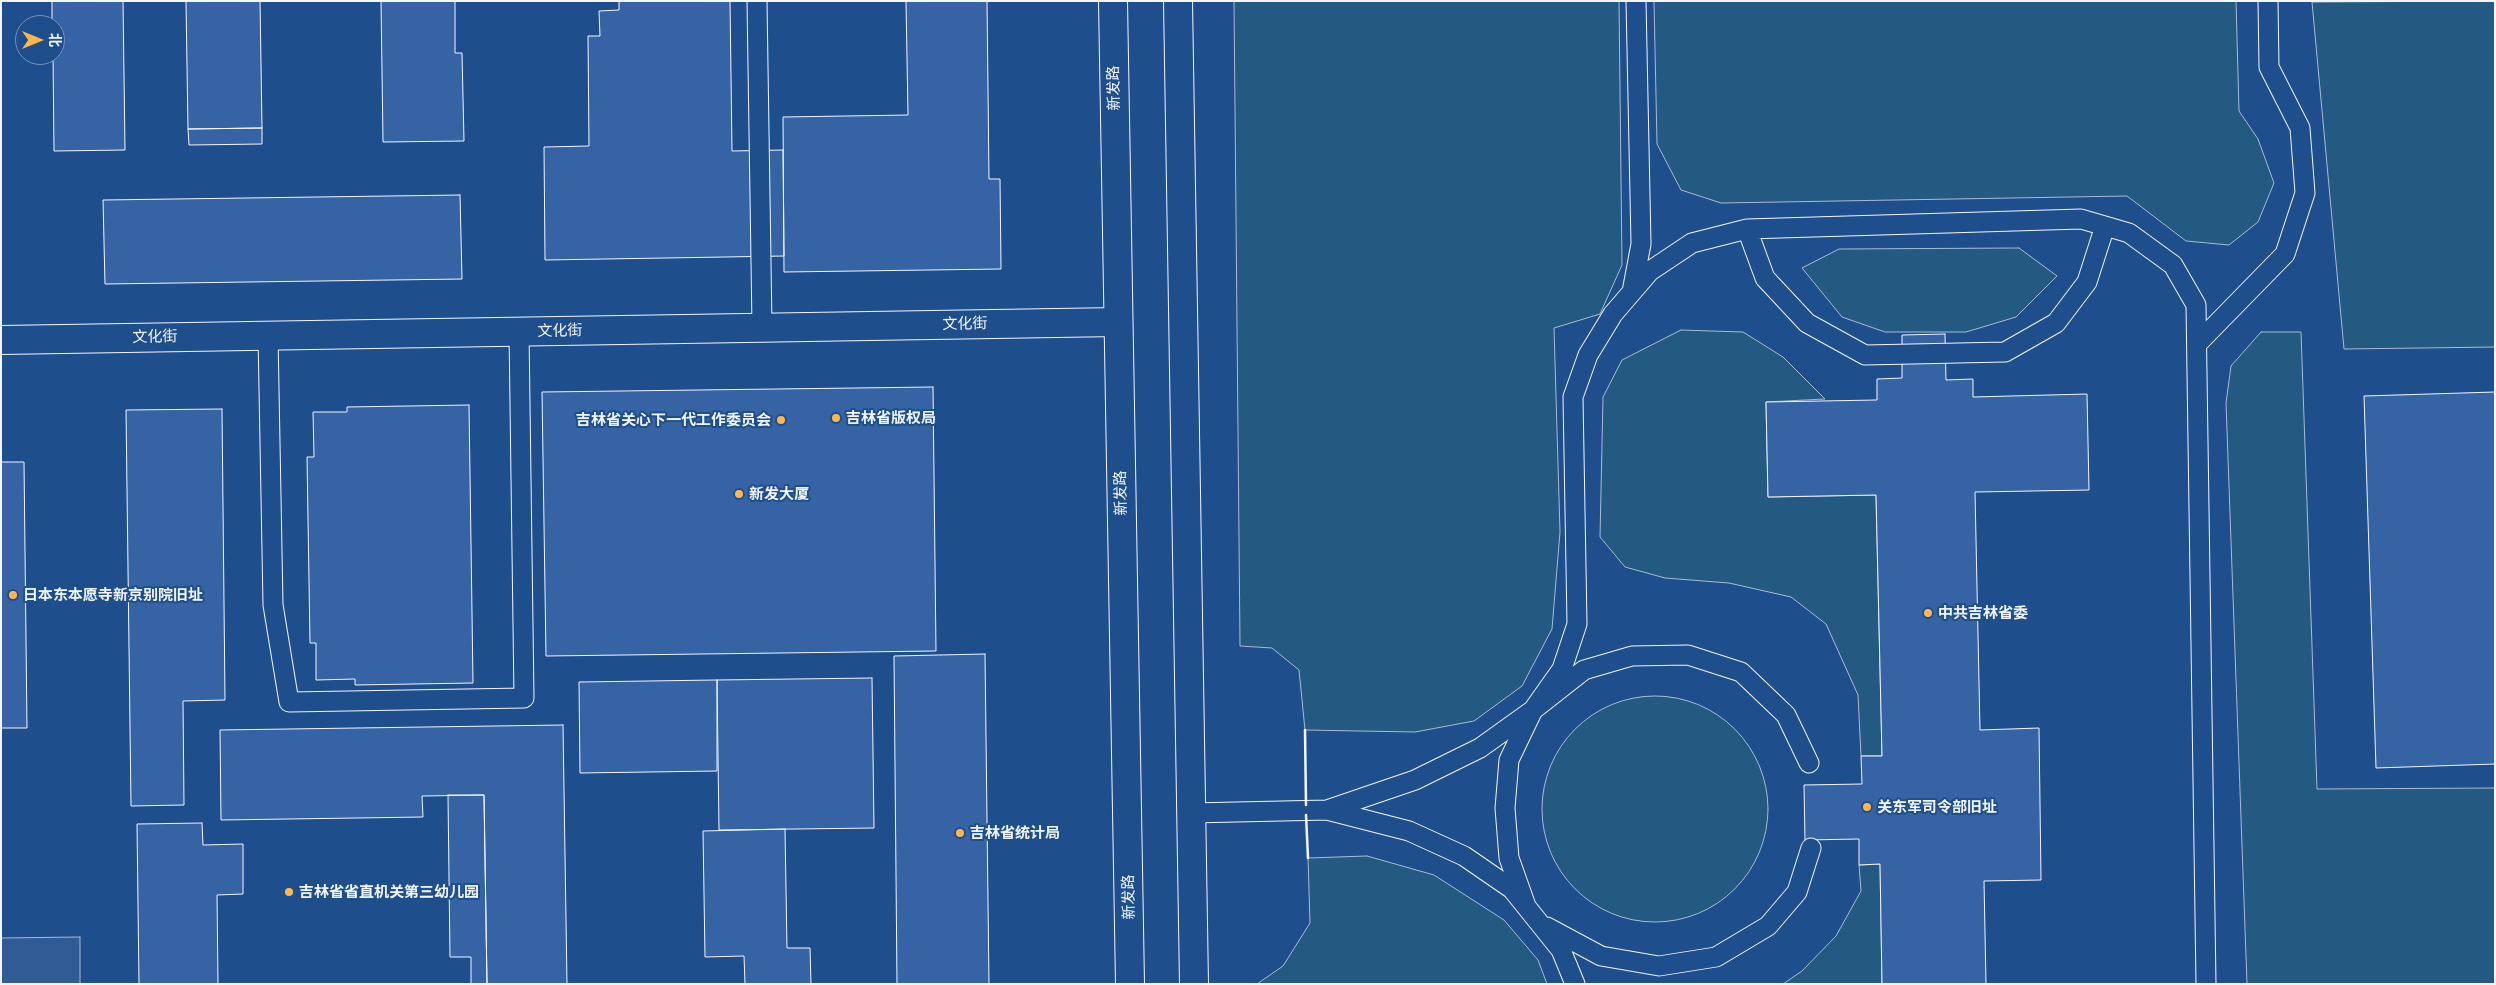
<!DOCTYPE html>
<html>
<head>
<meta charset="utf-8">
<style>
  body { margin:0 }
  #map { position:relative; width:2496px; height:985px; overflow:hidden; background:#1f4e8c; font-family:"Alegreya Sans","Noto Sans SC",sans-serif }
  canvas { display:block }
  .frame { position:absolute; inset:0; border:2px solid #f2f6ff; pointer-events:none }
  .north { position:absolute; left:15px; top:15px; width:50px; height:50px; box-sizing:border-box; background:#1f4e8c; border:1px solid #7391ba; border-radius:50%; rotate:90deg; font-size:14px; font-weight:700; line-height:20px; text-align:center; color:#f2f6ff }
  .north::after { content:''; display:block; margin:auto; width:18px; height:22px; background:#ffb74d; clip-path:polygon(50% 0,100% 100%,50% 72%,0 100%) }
</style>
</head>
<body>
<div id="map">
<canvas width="2496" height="985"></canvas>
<div class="frame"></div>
<div class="north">北</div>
</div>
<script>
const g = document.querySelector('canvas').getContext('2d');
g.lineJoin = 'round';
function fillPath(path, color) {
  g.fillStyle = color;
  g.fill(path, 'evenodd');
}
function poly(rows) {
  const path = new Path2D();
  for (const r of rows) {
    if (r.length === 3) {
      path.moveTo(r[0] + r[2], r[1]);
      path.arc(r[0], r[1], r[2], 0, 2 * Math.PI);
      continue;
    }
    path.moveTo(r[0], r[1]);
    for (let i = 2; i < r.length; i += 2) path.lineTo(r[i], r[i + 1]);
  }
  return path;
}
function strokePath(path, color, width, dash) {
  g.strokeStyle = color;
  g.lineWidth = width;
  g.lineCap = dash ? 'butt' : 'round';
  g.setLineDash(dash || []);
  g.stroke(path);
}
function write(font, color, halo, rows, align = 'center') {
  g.font = font + ' "Alegreya Sans","Noto Sans SC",sans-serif';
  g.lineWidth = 4;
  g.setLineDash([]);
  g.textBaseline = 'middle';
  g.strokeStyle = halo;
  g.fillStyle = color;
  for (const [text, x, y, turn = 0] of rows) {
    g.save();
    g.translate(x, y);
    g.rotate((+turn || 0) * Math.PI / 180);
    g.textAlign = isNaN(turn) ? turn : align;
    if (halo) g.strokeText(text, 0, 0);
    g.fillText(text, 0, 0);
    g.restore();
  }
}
const green = poly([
  [1234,1,1619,1,1622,265,1600,314,1554,328,1560,532,1552,629,1522,686,1474,721,1415,732,1305,730,1299,670,1272,648,1240,646,1234,1],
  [1654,1,2236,1,2239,111,2258,139,2274,183,2258,222,2229,245,2186,241,2127,196,1721,203,1681,190,1657,144,1654,1],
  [2495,1,2495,347,2344,349,2312,2,2495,1],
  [2019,248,2057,276,2016,317,1966,332,1885,332,1842,317,1802,268,1839,249,2019,248],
  [1681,330,1743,332,1783,357,1825,399,1766,402,1768,497,1876,495,1882,756,1861,756,1858,695,1826,624,1791,597,1729,583,1665,578,1625,567,1600,537,1603,397,1622,360,1681,330],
  [2261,332,2301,332,2317,789,2495,788,2495,984,2247,984,2226,403,2231,366,2261,332],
  [1655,809,113],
  [1367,856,1434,875,1504,920,1538,960,1547,984,1257,984,1283,966,1310,923,1308,858,1367,856],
  [1880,864,1882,984,1783,984,1802,971,1836,936,1861,891,1859,865,1880,864]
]);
fillPath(green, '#245a82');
strokePath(green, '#a8bbd7', 1);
const parking = poly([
  [80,937,80,984,1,984,1,938,80,937]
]);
fillPath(parking, '#305b95');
strokePath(parking, '#a8bbd7', 1);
const building = poly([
  [52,1,123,1,125,150,54,151,53,55,55,55,55,25,52,25,52,1],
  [186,1,260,1,262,128,188,129,186,1],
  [381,1,455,1,455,53,462,53,464,141,383,142,381,1],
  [619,1,730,1,732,151,783,150,784,256,545,260,544,147,589,146,588,36,600,36,599,11,619,10,619,1],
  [906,1,987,1,989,179,1000,179,1001,269,784,272,783,117,908,115,906,1],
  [262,128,262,144,189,145,188,129,262,128],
  [460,195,462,279,105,284,103,200,460,195],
  [1945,334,1946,380,1973,379,1973,397,2087,394,2089,490,1975,492,1980,730,2039,728,2041,880,1984,881,1986,984,1882,984,1880,864,1859,865,1859,839,1805,840,1804,785,1862,784,1861,756,1882,756,1876,495,1768,497,1766,402,1877,400,1877,379,1902,378,1902,335,1945,334],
  [933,387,936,651,546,656,542,392,933,387],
  [2495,392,2495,764,2376,768,2364,396,2495,392],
  [469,405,473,683,355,685,355,679,316,680,316,643,310,643,307,457,314,457,313,412,347,412,347,407,469,405],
  [222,409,225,700,183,701,184,805,131,806,126,410,222,409],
  [1,462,24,462,27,728,1,728,1,462],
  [985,654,989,984,897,984,894,656,985,654],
  [872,678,874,828,719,830,717,680,872,678],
  [717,680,717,771,580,773,579,682,717,680],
  [563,725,567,984,487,984,484,795,422,796,423,817,221,820,220,730,563,725],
  [448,795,484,795,487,984,471,984,471,957,450,957,448,795],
  [202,823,203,845,243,844,243,894,217,895,218,984,139,984,137,824,202,823],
  [785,829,787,948,810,948,811,984,745,984,744,956,705,957,703,831,785,829]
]);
fillPath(building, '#3563a3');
strokePath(building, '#f2f6ff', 1);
const lane = poly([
  [757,1,762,327],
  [1747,229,1765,278,1807,323,1865,355,2005,352,2056,323,2087,282,2105,226],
  [1632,292,1641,244,1636,1],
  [268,335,273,605,289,702,524,698,519,331],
  [2197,344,2285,254,2305,193,2300,128,2269,67,2268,1],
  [1327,810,1415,780,1480,748,1533,710,1562,669,1577,624,1573,397,1588,355,1613,314,1650,271,1692,243,1747,229,2081,219,2129,233,2173,265,2196,305,2206,984],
  [1191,813,1327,810,1409,831,1464,856,1512,889,1561,950,1575,984],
  [1526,906,1509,858,1505,808,1509,760,1533,710,1584,670,1632,656,1688,655,1741,672,1786,715,1809,763],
  [1547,927,1601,956,1659,966,1716,957,1768,926,1797,892,1811,848]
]);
const secondary = poly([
  [1113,1,1130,984],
  [1178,1,1194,984],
  [1,340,1118,322]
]);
strokePath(lane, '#f2f6ff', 21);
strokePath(secondary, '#f2f6ff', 30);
strokePath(lane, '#1f4e8c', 19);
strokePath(secondary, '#1f4e8c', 28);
strokePath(poly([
  [1305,730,1306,805],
  [1306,815,1308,858]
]), '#f2f6ff', 2.5);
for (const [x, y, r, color] of [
  [836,418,5,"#ffb74d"],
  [781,420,5,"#ffb74d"],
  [739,494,5,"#ffb74d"],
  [13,595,5,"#ffb74d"],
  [1928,613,5,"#ffb74d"],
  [1867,807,5,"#ffb74d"],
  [960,833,5,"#ffb74d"],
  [289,892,5,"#ffb74d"]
]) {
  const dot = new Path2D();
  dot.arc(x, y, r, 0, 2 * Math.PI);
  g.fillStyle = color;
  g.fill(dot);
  strokePath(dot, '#1f4e8c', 2);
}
write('15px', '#f2f6ff', '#1f4e8c', [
  ["新发路",1114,88,-91],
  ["文化街",965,324,-1],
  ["文化街",560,331,-1],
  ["文化街",155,337,-1],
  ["新发路",1121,493,-91],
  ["新发路",1129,897,-91]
]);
write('bold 15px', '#f2f6ff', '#1f4e8c', [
  ["吉林省版权局",846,418],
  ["吉林省关心下一代工作委员会",771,420,"right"],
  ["新发大厦",749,494],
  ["日本东本愿寺新京别院旧址",23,595],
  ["中共吉林省委",1938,613],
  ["关东军司令部旧址",1877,807],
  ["吉林省统计局",970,833],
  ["吉林省省直机关第三幼儿园",299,892]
], 'left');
</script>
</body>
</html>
